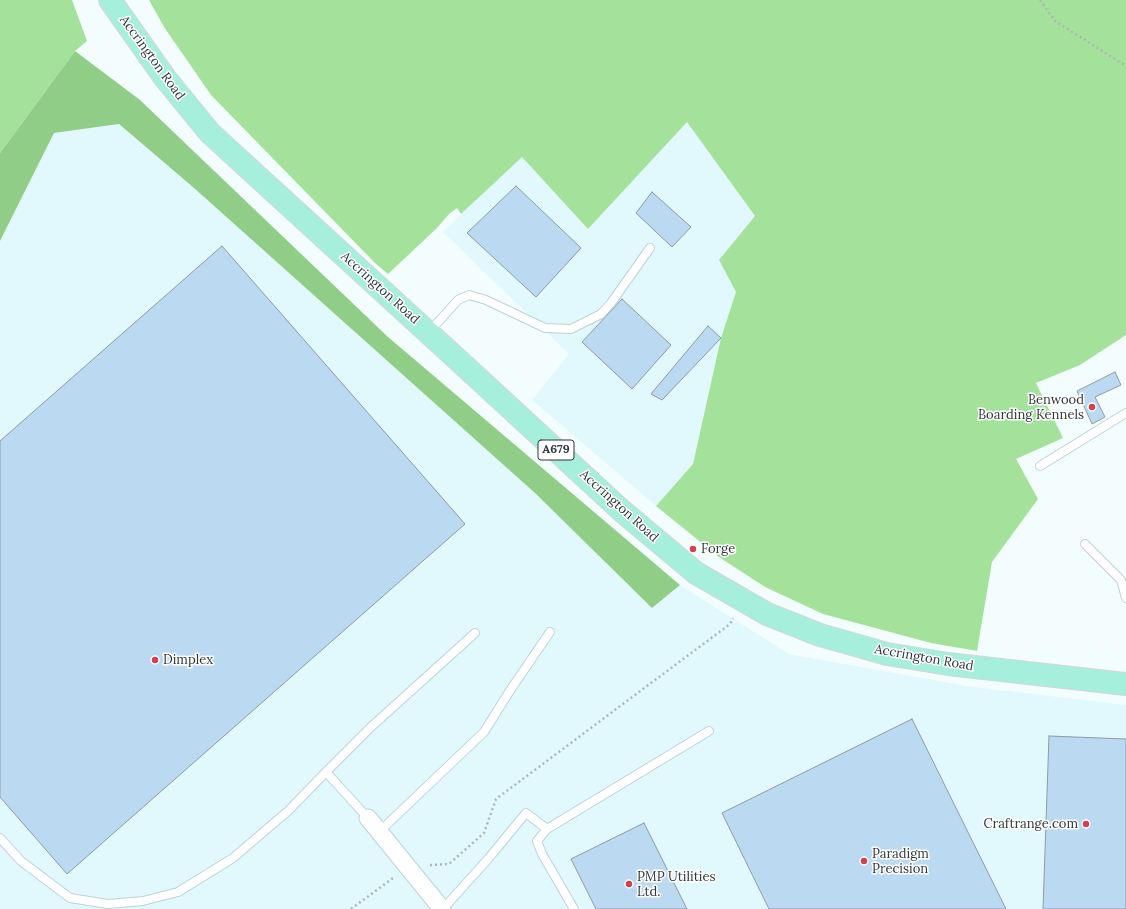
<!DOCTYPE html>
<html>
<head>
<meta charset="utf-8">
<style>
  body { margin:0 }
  canvas { display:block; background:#f4fdfe }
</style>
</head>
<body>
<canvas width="1126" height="909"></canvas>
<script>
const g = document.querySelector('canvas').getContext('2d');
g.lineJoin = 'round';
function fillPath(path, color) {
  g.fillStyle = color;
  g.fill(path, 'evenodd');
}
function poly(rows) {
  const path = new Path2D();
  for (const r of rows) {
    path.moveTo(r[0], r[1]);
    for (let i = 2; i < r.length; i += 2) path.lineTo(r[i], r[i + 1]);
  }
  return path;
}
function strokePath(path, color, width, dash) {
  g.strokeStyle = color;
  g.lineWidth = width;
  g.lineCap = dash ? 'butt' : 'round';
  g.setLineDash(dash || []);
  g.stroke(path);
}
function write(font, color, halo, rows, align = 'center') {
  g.font = font + ' Lora,serif';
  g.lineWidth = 3;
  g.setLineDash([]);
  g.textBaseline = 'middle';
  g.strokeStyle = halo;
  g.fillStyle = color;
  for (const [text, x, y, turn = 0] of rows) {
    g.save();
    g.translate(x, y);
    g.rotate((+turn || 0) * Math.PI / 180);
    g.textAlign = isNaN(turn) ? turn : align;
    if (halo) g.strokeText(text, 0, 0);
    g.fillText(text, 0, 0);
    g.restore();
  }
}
fillPath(poly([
  [687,121,756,216,719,260,736,292,721,338,693,464,656,506,532,400,569,354,443,232,507,169,522,157,588,229],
  [119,124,194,188,535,493,652,608,680,585,789,654,966,686,1126,705,1126,909,0,909,0,241,54,133]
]), '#e1f9fd');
fillPath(poly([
  [0,0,72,0,87,41,75,51,0,153],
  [149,0,1126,0,1126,335,1080,365,1036,383,1063,438,1016,459,1038,499,992,562,977,651,931,643,823,614,765,587,719,557,656,506,693,464,721,338,736,292,719,260,755,216,687,122,588,229,522,157,461,214,457,208,449,214,436,229,388,274,375,263,211,95,164,27]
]), '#a4e29b');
fillPath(poly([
  [75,51,140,100,388,337,680,585,652,608,535,493,194,188,119,124,54,133,0,241,0,153]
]), '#90ce88');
const building = poly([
  [516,186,581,248,536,297,467,233,516,186],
  [652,192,691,227,672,247,636,213,652,192],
  [222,246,465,524,67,874,0,797,0,441,222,246],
  [622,299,671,345,632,389,582,342,622,299],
  [708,326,721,338,662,400,651,394,708,326],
  [1115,372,1121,385,1095,397,1105,417,1092,424,1077,391,1115,372],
  [912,719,1006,909,769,909,722,813,912,719],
  [1049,736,1126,739,1126,909,1043,909,1049,736],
  [644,823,687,909,596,909,571,859,644,823]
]);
fillPath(building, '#bcd9f2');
strokePath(building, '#8e9ba6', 1);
const lane = poly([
  [429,332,458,300,469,295,486,300,545,328,571,329,601,314,611,303,650,248],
  [1040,466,1126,413],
  [1085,544,1121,580,1126,598],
  [326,772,371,727,475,633],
  [379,832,484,732,511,689,550,632],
  [0,838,21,861,70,898,108,904,143,901,178,892,233,858,288,811,326,772,368,818],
  [443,909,488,859,526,813,547,829],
  [574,909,542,854,537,841,547,829,709,731]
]);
const street = poly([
  [368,818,442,909]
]);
const primary = poly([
  [110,0,165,78,210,133,469,370,622,511,696,573,767,614,820,635,887,654,948,664,1126,684]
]);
strokePath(lane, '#bed2d6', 10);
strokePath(street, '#bed2d6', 19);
strokePath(primary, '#d5d7d7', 24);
strokePath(poly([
  [1040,0,1055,21,1126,66],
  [430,865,449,864,484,833,496,799,730,624,733,618],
  [351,909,393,878]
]), '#aeb7b8', 2.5, [2, 3]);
strokePath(lane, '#fff', 8);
strokePath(street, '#fff', 17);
strokePath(primary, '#a6efdd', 22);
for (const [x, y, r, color] of [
  [1092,407,4,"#d2424e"],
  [693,549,4,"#d2424e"],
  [155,660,4,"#d2424e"],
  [1086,824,4,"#d2424e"],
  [864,861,4,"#d2424e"],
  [629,884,4,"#d2424e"]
]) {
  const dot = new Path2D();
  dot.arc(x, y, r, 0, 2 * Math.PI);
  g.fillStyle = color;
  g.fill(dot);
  strokePath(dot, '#fff', 1.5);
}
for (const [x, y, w] of [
  [556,450,36]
]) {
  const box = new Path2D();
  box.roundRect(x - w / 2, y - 10, w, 20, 3);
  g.fillStyle = '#fff';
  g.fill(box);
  strokePath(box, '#2e3637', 1);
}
write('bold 12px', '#2e3637', null, [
  ["A679",556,450]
]);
write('13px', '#2e3637', '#fff', [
  ["Accrington Road",152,58,54],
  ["Accrington Road",380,288,42],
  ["Accrington Road",619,506,42],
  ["Accrington Road",924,658,10]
]);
write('13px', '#2e3637', '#fff', [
  ["Benwood",1084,400,"right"],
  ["Boarding Kennels",1084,415,"right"],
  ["Forge",701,549],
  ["Dimplex",163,660],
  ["Craftrange.com",1078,824,"right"],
  ["Paradigm",872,854],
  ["Precision",872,869],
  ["PMP Utilities",637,877],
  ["Ltd.",637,892]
], 'left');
</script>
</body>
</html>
